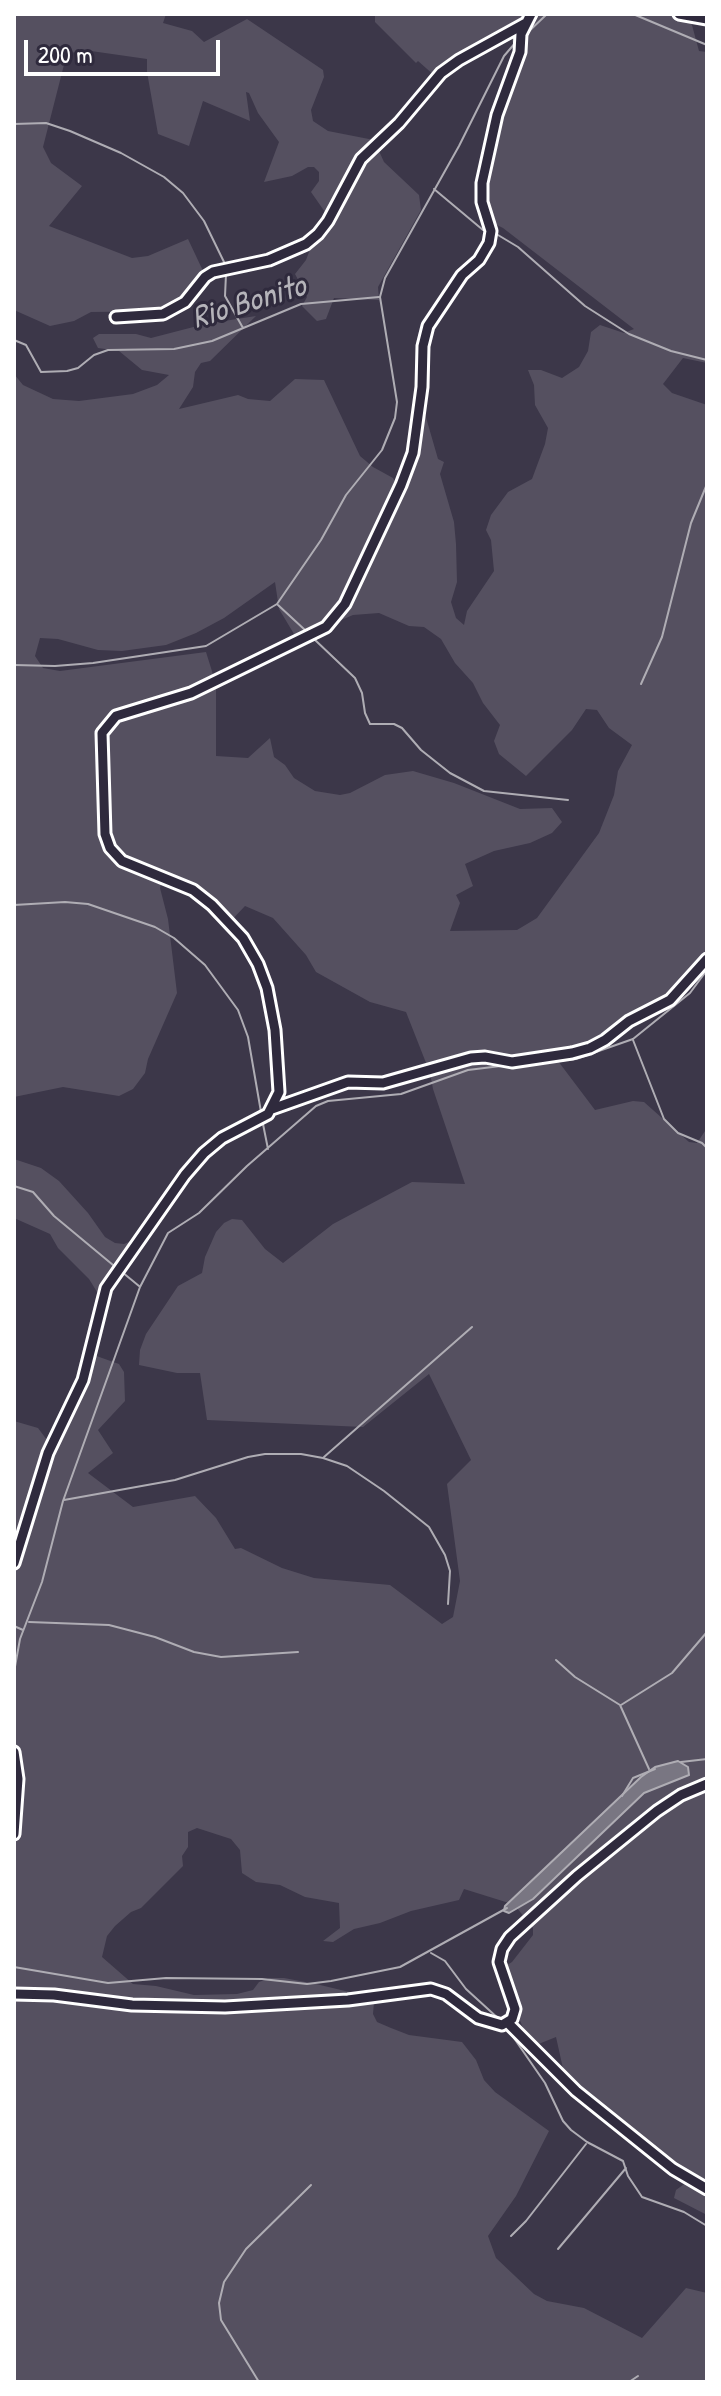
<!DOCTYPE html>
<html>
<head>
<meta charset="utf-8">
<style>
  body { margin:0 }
  #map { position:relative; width:721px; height:2396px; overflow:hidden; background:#3c3749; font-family:"Patrick Hand",sans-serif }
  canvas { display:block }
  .frame { position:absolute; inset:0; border:16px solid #fff; pointer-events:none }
  .scale { position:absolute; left:24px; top:40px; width:196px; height:36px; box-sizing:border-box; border:4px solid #fff; border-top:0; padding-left:10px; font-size:24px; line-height:28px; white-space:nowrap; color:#fff; -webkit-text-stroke:6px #2f2a3d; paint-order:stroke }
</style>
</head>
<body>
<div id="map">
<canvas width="721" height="2396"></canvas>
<div class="frame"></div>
<div class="scale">200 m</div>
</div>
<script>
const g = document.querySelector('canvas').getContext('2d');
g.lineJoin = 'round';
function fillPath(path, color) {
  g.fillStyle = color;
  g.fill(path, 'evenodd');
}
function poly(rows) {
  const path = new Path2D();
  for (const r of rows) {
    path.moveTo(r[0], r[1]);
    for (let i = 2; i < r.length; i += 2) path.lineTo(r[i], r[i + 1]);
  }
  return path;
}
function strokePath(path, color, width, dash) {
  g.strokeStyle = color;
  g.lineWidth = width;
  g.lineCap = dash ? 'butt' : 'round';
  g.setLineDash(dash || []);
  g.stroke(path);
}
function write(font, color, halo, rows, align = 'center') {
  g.font = font + ' "Patrick Hand",sans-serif';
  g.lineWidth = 6;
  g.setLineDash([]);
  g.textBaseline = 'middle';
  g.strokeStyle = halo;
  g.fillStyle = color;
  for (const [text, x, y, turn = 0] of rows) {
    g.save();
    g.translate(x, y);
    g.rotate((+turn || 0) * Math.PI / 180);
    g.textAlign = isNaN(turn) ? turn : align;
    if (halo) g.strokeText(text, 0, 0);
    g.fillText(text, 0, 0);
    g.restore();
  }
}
fillPath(poly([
  [14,14,166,14,163,23,192,31,204,42,247,19,323,70,324,77,311,110,313,121,328,131,374,140,384,162,419,195,421,210,378,287,379,300,334,298,326,319,317,321,302,306,307,297,295,274,306,260,318,228,327,215,311,192,319,181,319,172,314,167,308,167,292,176,264,182,279,142,258,113,249,93,246,92,250,121,203,101,189,146,158,134,147,72,147,59,91,51,67,53,43,147,51,163,82,186,49,226,132,258,148,256,188,239,204,273,174,311,91,312,74,321,50,326,14,310],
  [375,14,689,14,699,51,707,52,707,363,683,358,663,384,672,393,707,405,707,955,675,993,626,1018,558,1061,595,1110,633,1101,644,1102,689,1142,697,1143,707,1128,707,2215,674,2198,676,2190,687,2182,596,2101,572,2094,566,2082,556,2037,531,2047,499,1970,512,1962,533,1935,533,1928,517,1908,533,1899,550,1884,644,1793,659,1786,678,1761,655,1767,509,1903,464,1889,459,1900,411,1911,380,1923,354,1929,333,1942,323,1941,340,1928,339,1903,305,1897,280,1885,256,1882,242,1873,240,1850,231,1839,197,1828,188,1832,188,1847,182,1856,183,1866,141,1908,131,1912,115,1926,107,1936,102,1957,133,1984,156,1986,194,1995,237,1994,253,1990,259,1982,270,1978,284,1978,316,1984,366,1996,374,2002,373,2014,377,2022,391,2028,409,2035,462,2042,476,2060,484,2080,495,2092,549,2131,516,2196,488,2236,496,2258,534,2294,547,2301,584,2308,642,2338,686,2288,707,2293,707,2382,14,2382,14,1421,38,1428,47,1440,51,1441,88,1353,119,1364,124,1372,125,1401,98,1430,113,1453,88,1473,133,1507,195,1496,216,1518,235,1549,241,1548,282,1568,314,1578,390,1585,442,1624,453,1617,460,1581,447,1484,471,1460,429,1374,363,1427,207,1420,200,1373,177,1373,139,1365,140,1350,146,1334,178,1286,202,1273,205,1257,216,1232,224,1223,232,1219,242,1220,265,1249,283,1263,333,1224,412,1182,465,1184,433,1089,430,1073,406,1012,370,1002,316,972,306,955,273,918,245,906,227,925,192,894,162,880,160,888,168,919,177,993,148,1059,145,1073,133,1089,119,1096,63,1087,14,1097,14,374,23,385,53,399,79,401,133,394,157,385,169,375,142,370,119,351,98,348,93,338,99,334,136,334,151,338,205,324,256,316,210,361,201,363,195,372,193,387,179,409,238,395,248,399,270,401,295,379,324,380,360,456,373,467,393,478,397,486,407,471,423,407,438,459,444,462,440,474,454,522,456,544,457,582,451,602,456,618,464,625,467,611,494,571,491,540,486,530,491,515,508,492,532,479,545,444,548,428,535,405,534,385,528,370,541,370,562,378,579,367,588,351,591,332,600,325,624,333,634,329,503,228,491,222,483,189,515,51,510,33,435,76,418,61,416,63,375,22],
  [275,582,279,609,297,639,353,615,379,613,409,626,424,627,441,639,455,663,473,683,483,703,500,725,494,741,499,754,526,776,572,730,586,709,597,710,609,728,632,745,618,771,614,795,599,833,537,918,517,930,450,931,460,903,456,895,473,886,465,864,494,851,530,843,552,833,562,822,552,808,520,809,454,783,413,771,385,775,350,793,340,795,315,791,294,778,285,765,274,757,270,738,248,758,216,756,216,684,206,652,60,671,43,668,35,656,40,638,58,639,98,650,122,651,166,645,196,633,224,618],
  [14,1159,41,1168,59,1181,88,1213,105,1237,115,1243,124,1244,136,1239,102,1300,89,1279,58,1248,50,1234,14,1218]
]), '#555060');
const water = poly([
  [678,1761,688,1767,689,1775,644,1793,533,1899,509,1913,504,1911,505,1906,641,1777,655,1767,678,1761]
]);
fillPath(water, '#797682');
strokePath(water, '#afadb4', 2);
strokePath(poly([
  [633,14,707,45],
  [524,36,547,14],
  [14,124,46,123,70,131,121,153,164,177,183,193,204,221,224,262],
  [434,189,483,230],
  [498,235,518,247,585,306,629,334,671,351,707,360],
  [226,274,225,296,243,328],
  [14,340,26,345,41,372,67,371,78,368,94,355,108,350,174,349,212,341,301,304,379,297],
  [278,605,305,630],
  [314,639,355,678,362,693,365,713,370,724,394,724,402,728,421,750,450,773,484,791,568,800],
  [14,665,55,666,93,663,206,646,277,604,321,540,346,495,382,450,395,418,397,402,380,297,385,278,459,146,504,56,516,42],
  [641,684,662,637,691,523,707,484],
  [14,905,65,902,88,904,155,927,174,938,205,965,238,1010,248,1037,261,1112],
  [633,1040,664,1119,678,1133,702,1143,707,1148],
  [527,1064,576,1059,633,1039,690,993,707,970],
  [263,1124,268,1149],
  [14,1186,33,1192,54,1216,113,1265],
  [122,1272,139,1286],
  [324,1457,472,1327],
  [64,1500,175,1480,248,1457,265,1454,301,1454,323,1458,347,1466,384,1491,429,1527,445,1555,450,1571,448,1604],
  [29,1622,109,1625,155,1637,194,1652,221,1657,298,1652],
  [14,1626,23,1630],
  [556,1660,575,1677,620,1705,649,1769],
  [14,1672,20,1639,42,1582,63,1501,140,1287,168,1233,199,1213,247,1166,316,1106,328,1101,401,1094,468,1070,509,1065],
  [621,1705,672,1673,707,1632],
  [681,1762,707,1759],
  [622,1796,633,1778,655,1769],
  [431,1953,445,1961,466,1989,500,2020],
  [14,1967,108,1983,166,1978,262,1979,307,1984,331,1981,400,1967,507,1908],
  [507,2028,545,2083,563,2121,571,2130,587,2142,623,2161,628,2176,642,2197,684,2212,707,2226],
  [511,2236,526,2221,586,2144],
  [558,2249,626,2168],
  [259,2382,221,2320,219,2303,224,2282,246,2249,311,2185],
  [629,2382,638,2376]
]), '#afadb4', 2);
const minor = poly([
  [679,14,707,19],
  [116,317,163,314,185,302,205,277,213,272,269,260,306,244,318,234,328,221,361,159,399,123,441,73,459,60,526,23],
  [272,1109,348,1082,383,1083,471,1058,485,1057,512,1062,572,1053,590,1048,605,1040,629,1021,670,1000,707,959],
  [14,1563,48,1453,83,1380,106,1288,185,1175,204,1153,222,1138,268,1114,279,1092,275,1030,267,988,258,964,243,938,212,905,193,890,122,861,110,848,105,834,102,733,116,716,191,693,326,627,345,604,401,485,413,453,422,387,423,346,428,326,462,275,479,260,489,243,491,231,482,202,482,183,497,115,520,52,521,34,531,14],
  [14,1752,18,1779,14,1834],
  [14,1994,54,1995,132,2005,225,2007,348,2000,431,1989,446,1994,478,2018,502,2025,512,2019,515,2009,499,1962,502,1949,510,1937,577,1876,657,1811,681,1795,707,1784],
  [508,2023,576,2091,673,2169,707,2189]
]);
strokePath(minor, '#fff', 15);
strokePath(minor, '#2f2a3d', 9);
write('italic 32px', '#b5b4ba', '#2f2a3d', [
  ["Rio Bonito",249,303,-17]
]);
</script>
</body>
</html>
